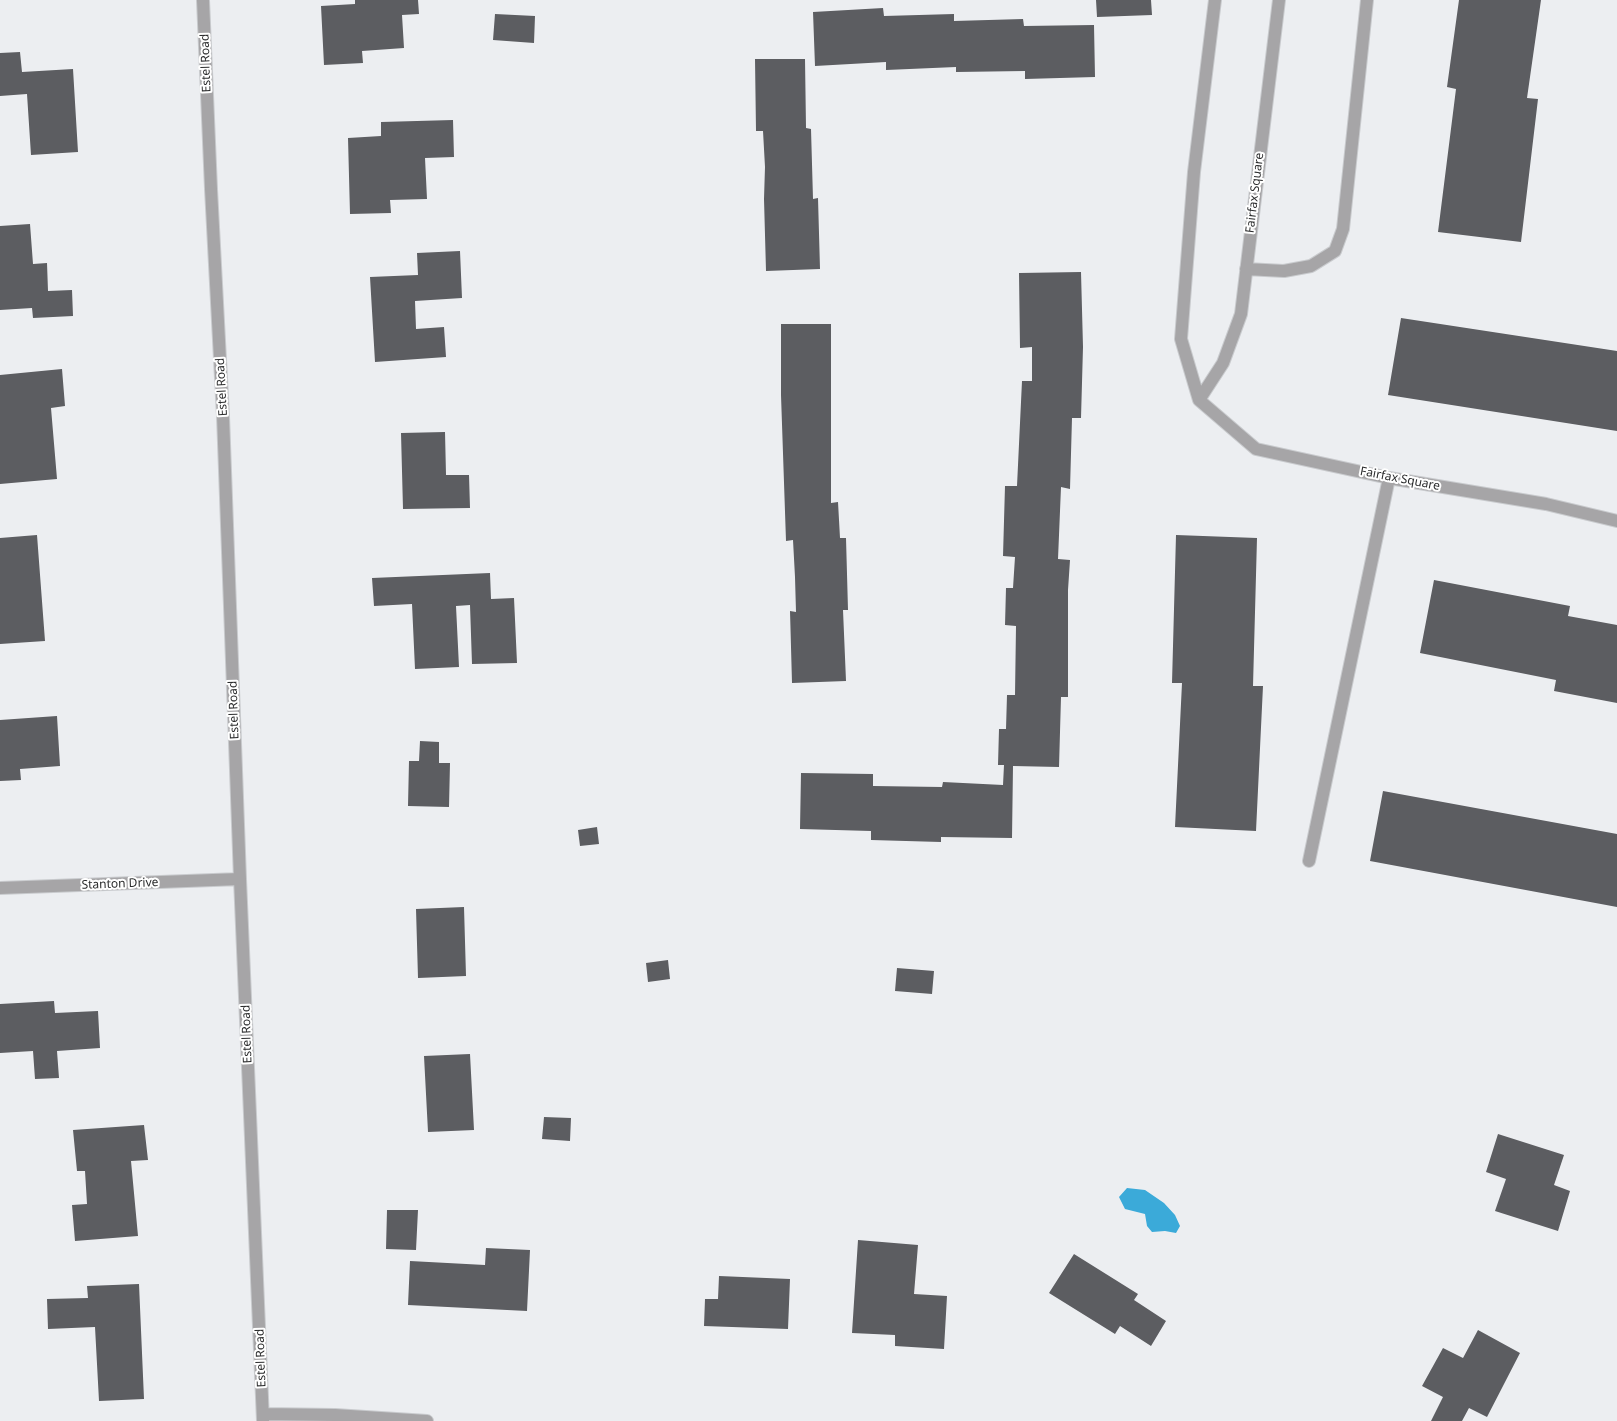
<!DOCTYPE html>
<html>
<head>
<meta charset="utf-8">
<style>
  body { margin:0 }
  canvas { display:block; background:#eceef1 }
</style>
</head>
<body>
<canvas width="1617" height="1421"></canvas>
<script>
const g = document.querySelector('canvas').getContext('2d');
g.lineJoin = 'round';
function fillPath(path, color) {
  g.fillStyle = color;
  g.fill(path, 'evenodd');
}
function poly(rows) {
  const path = new Path2D();
  for (const r of rows) {
    path.moveTo(r[0], r[1]);
    for (let i = 2; i < r.length; i += 2) path.lineTo(r[i], r[i + 1]);
  }
  return path;
}
function strokePath(path, color, width, dash) {
  g.strokeStyle = color;
  g.lineWidth = width;
  g.lineCap = dash ? 'butt' : 'round';
  g.setLineDash(dash || []);
  g.stroke(path);
}
function write(font, color, halo, rows, align = 'center') {
  g.font = font + ' "Noto Sans",sans-serif';
  g.lineWidth = 4;
  g.setLineDash([]);
  g.textBaseline = 'middle';
  g.strokeStyle = halo;
  g.fillStyle = color;
  for (const [text, x, y, turn = 0] of rows) {
    g.save();
    g.translate(x, y);
    g.rotate((+turn || 0) * Math.PI / 180);
    g.textAlign = isNaN(turn) ? turn : align;
    if (halo) g.strokeText(text, 0, 0);
    g.fillText(text, 0, 0);
    g.restore();
  }
}
fillPath(poly([
  [1127,1188,1145,1190,1164,1203,1175,1215,1180,1226,1176,1233,1165,1231,1152,1232,1147,1226,1145,1214,1125,1209,1119,1197]
]), '#3baad9');
fillPath(poly([
  [355,0,418,0,419,14,402,15,404,48,362,51,363,63,324,65,321,6,355,4],
  [1096,0,1151,0,1152,15,1097,17],
  [1459,0,1541,0,1527,98,1538,99,1521,242,1438,232,1456,89,1447,87],
  [883,8,884,16,954,14,954,21,1023,19,1024,26,1094,25,1095,77,1025,79,1025,71,956,72,956,67,886,70,886,62,815,66,813,12],
  [495,14,535,16,534,43,493,40],
  [20,52,22,72,73,69,78,152,31,155,27,94,0,96,0,53],
  [755,59,805,59,806,128,811,129,813,199,818,198,820,269,766,271,764,199,765,167,763,131,756,131],
  [453,120,454,157,425,158,427,199,390,200,391,213,350,214,348,138,381,136,381,122],
  [30,224,33,264,47,263,48,291,72,290,73,316,33,318,32,308,0,310,0,226],
  [460,251,462,298,415,301,416,329,444,327,446,357,375,362,370,277,418,275,417,253],
  [1081,272,1083,347,1081,418,1072,418,1070,489,1061,487,1058,559,1070,560,1068,590,1068,697,1061,697,1059,767,1013,766,1012,838,941,837,941,842,871,840,871,831,800,829,801,773,873,774,873,786,942,787,943,782,1003,785,1004,765,998,765,999,729,1006,729,1007,695,1015,695,1016,626,1005,625,1006,588,1013,588,1015,557,1003,556,1005,486,1017,486,1022,381,1032,381,1032,347,1020,348,1019,273],
  [1401,318,1617,351,1617,431,1388,395],
  [781,324,831,324,831,503,838,502,840,538,846,538,848,610,843,610,846,681,792,683,790,611,796,612,795,577,793,540,786,541,781,395],
  [62,369,65,406,51,408,57,479,0,484,0,375],
  [445,432,446,475,469,475,470,508,403,509,401,433],
  [37,535,45,641,0,644,0,538],
  [1176,535,1257,538,1253,686,1263,686,1256,831,1175,827,1182,683,1172,683],
  [490,573,491,599,514,598,517,663,472,664,470,605,456,606,459,667,415,669,412,604,374,606,372,578],
  [1434,580,1570,606,1568,616,1617,625,1617,703,1554,691,1556,680,1420,653],
  [57,716,60,766,20,769,21,780,0,781,0,720],
  [420,741,439,742,439,763,450,763,449,807,408,806,409,761,419,761],
  [1383,791,1617,834,1617,907,1370,861],
  [597,827,599,844,580,846,578,830],
  [464,907,466,976,418,978,416,909],
  [668,960,670,979,648,982,646,963],
  [897,968,934,971,932,994,895,991],
  [54,1001,55,1013,98,1011,100,1048,57,1051,59,1078,35,1079,33,1051,0,1053,0,1004],
  [470,1054,474,1130,428,1132,424,1056],
  [544,1117,571,1118,570,1141,542,1139],
  [144,1125,148,1160,131,1161,138,1236,75,1241,72,1205,87,1204,85,1171,77,1171,73,1130],
  [1498,1134,1564,1155,1554,1185,1570,1191,1558,1231,1495,1211,1506,1179,1486,1172],
  [387,1210,418,1210,416,1250,386,1249],
  [858,1240,918,1245,914,1294,947,1296,944,1349,895,1346,895,1335,852,1333],
  [486,1248,530,1250,527,1311,408,1305,410,1261,485,1265],
  [1074,1254,1138,1294,1134,1300,1166,1321,1151,1346,1120,1326,1115,1334,1049,1293],
  [719,1276,790,1279,788,1329,704,1326,705,1299,718,1299],
  [139,1284,144,1399,99,1401,95,1327,48,1329,47,1299,88,1298,87,1286],
  [1478,1330,1520,1353,1487,1417,1469,1408,1462,1421,1431,1421,1443,1397,1422,1386,1443,1348,1463,1358]
]), '#5c5d61');
const minor = poly([
  [203,0,211,189,223,416,240,879,263,1421],
  [1215,0,1194,172,1181,339,1199,400,1256,449,1389,478,1546,504,1617,521],
  [1246,269,1284,271,1311,266,1335,251,1343,229,1367,0],
  [1199,400,1223,363,1241,314,1279,0],
  [1309,861,1389,478],
  [0,888,240,879],
  [263,1414,335,1415,427,1421]
]);
strokePath(minor, '#c9cbce', 14);
strokePath(minor, '#a6a5a7', 12);
write('12px', '#2a2b2c', '#fff', [
  ["Estel Road",206,63,-92],
  ["Fairfax Square",1255,193,-83],
  ["Estel Road",222,387,-93],
  ["Fairfax Square",1400,479,11],
  ["Estel Road",234,710,-92],
  ["Stanton Drive",120,884,-2],
  ["Estel Road",247,1034,-92],
  ["Estel Road",261,1358,-92]
]);
</script>
</body>
</html>
